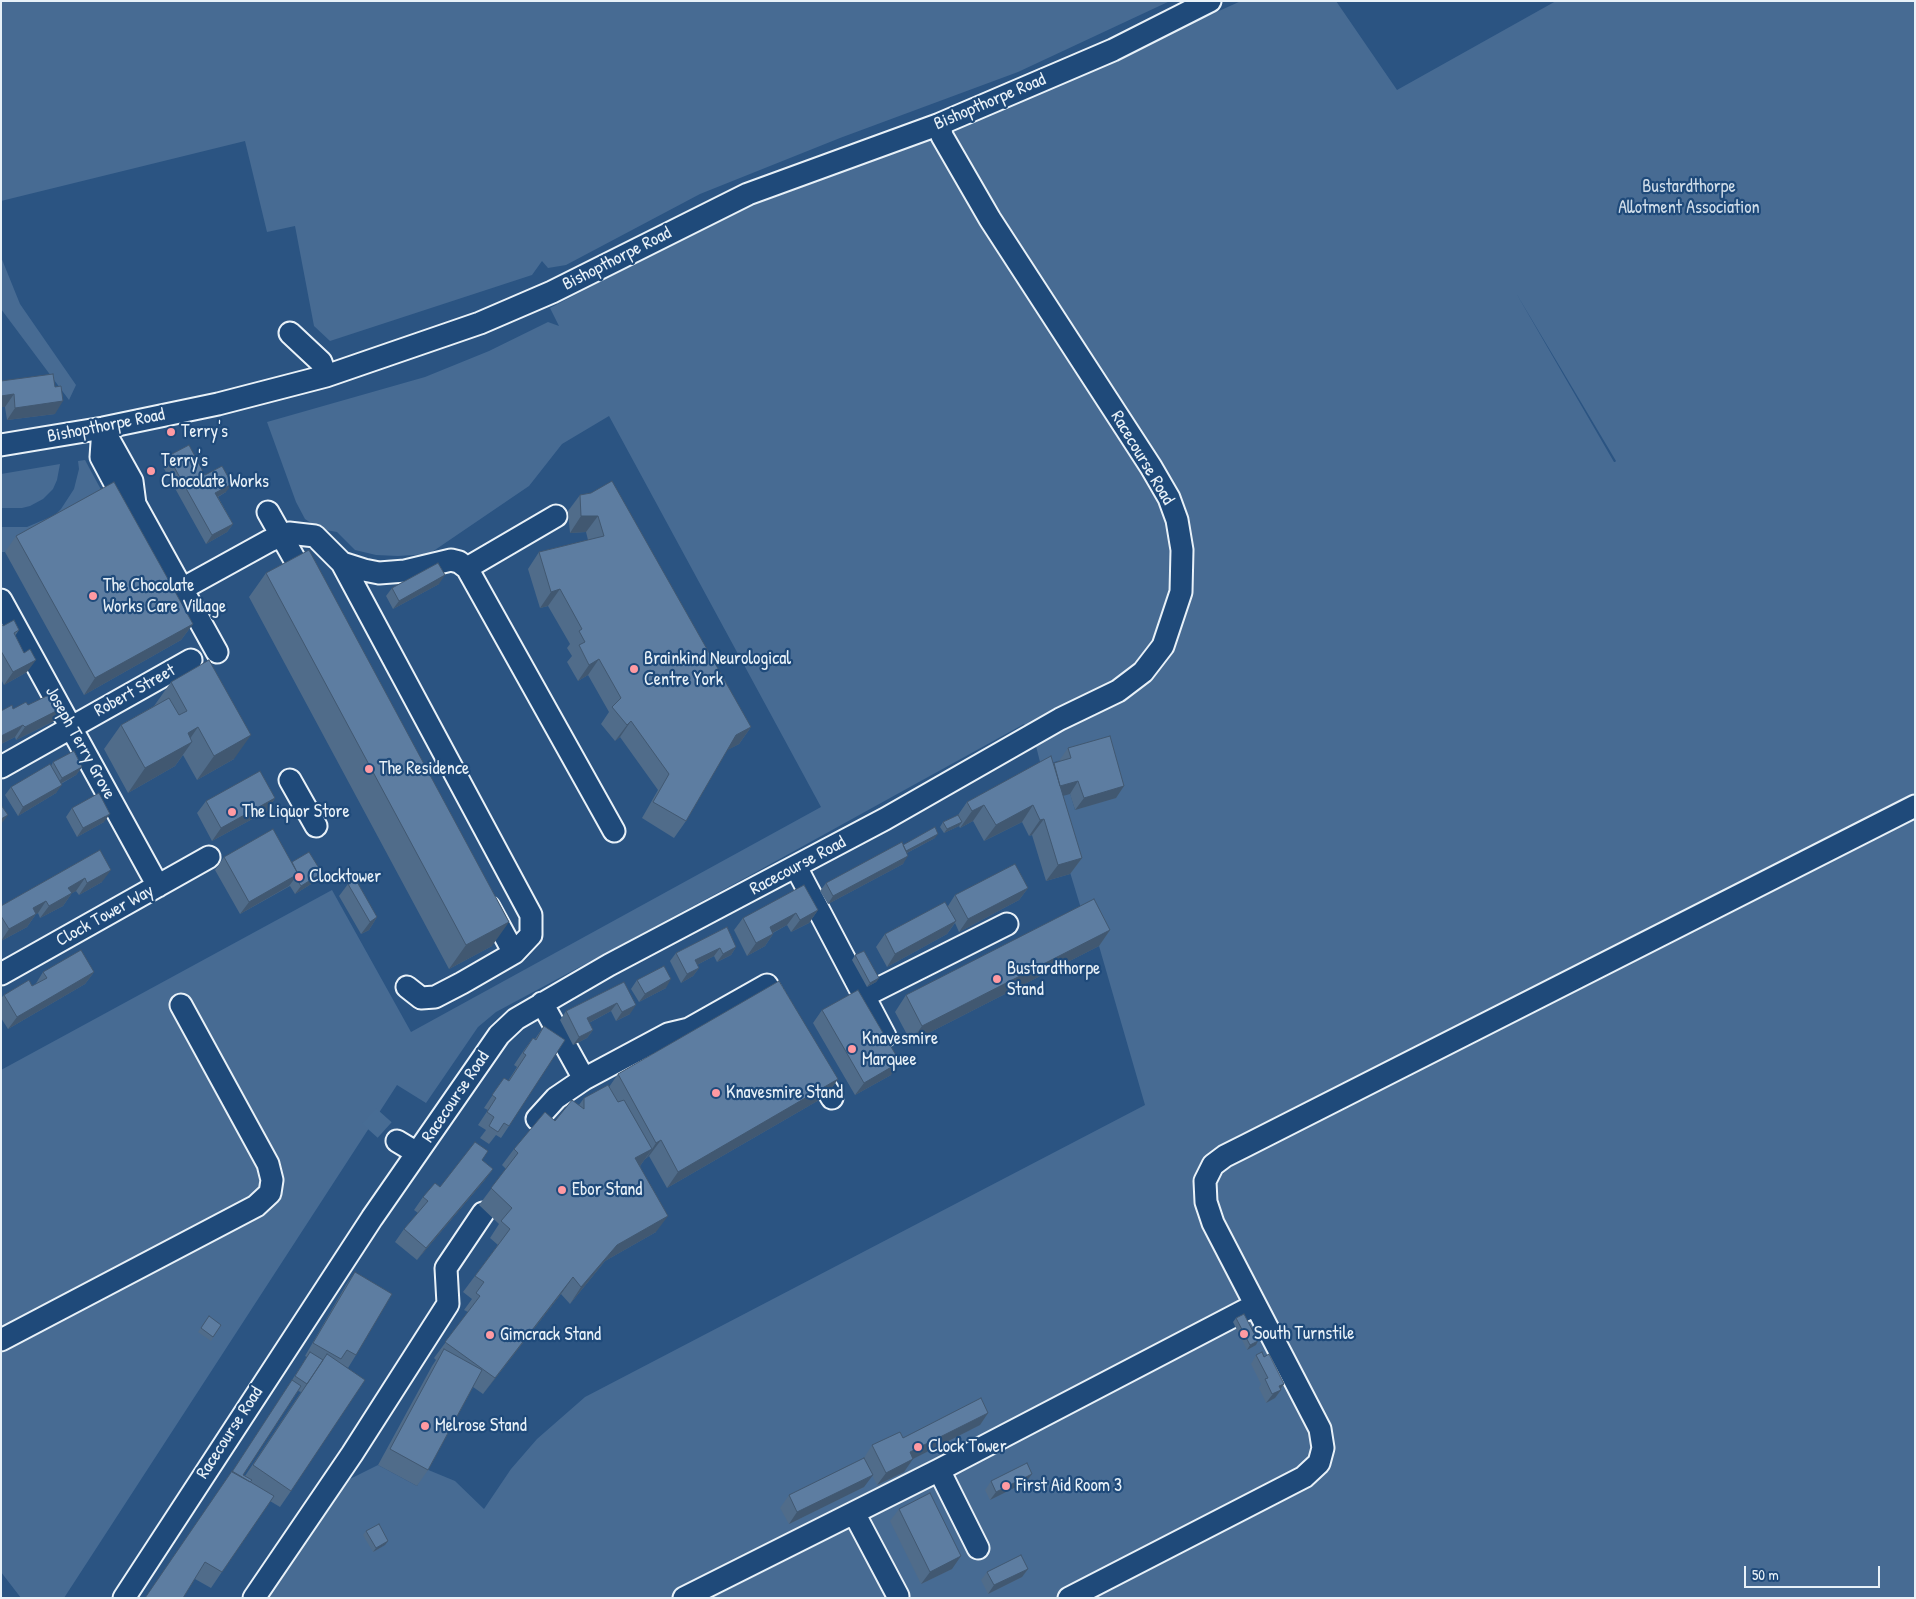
<!DOCTYPE html>
<html>
<head>
<meta charset="utf-8">
<style>
  body { margin:0 }
  #map { position:relative; width:1916px; height:1599px; overflow:hidden; background:#2b5482; font-family:"Patrick Hand",sans-serif }
  canvas { display:block }
  .frame { position:absolute; inset:0; border:2px solid #e8f1f8; pointer-events:none }
  .scale { position:absolute; left:1744px; top:1566px; width:136px; height:22px; box-sizing:border-box; border:2px solid #e8f1f8; border-top:0; padding-left:6px; font-size:15px; line-height:18px; white-space:nowrap; color:#e8f1f8; -webkit-text-stroke:4px #1f4a7a; paint-order:stroke }
</style>
</head>
<body>
<div id="map">
<canvas width="1916" height="1599"></canvas>
<div class="frame"></div>
<div class="scale">50 m</div>
</div>
<script>
const g = document.querySelector('canvas').getContext('2d');
g.lineJoin = 'round';
function fillPath(path, color) {
  g.fillStyle = color;
  g.fill(path, 'evenodd');
}
function poly(rows) {
  const path = new Path2D();
  for (const r of rows) {
    path.moveTo(r[0], r[1]);
    for (let i = 2; i < r.length; i += 2) path.lineTo(r[i], r[i + 1]);
  }
  return path;
}
function strokePath(path, color, width, dash) {
  g.strokeStyle = color;
  g.lineWidth = width;
  g.lineCap = dash ? 'butt' : 'round';
  g.setLineDash(dash || []);
  g.stroke(path);
}
function write(font, color, halo, rows, align = 'center') {
  g.font = font + ' "Patrick Hand",sans-serif';
  g.lineWidth = 4.5;
  g.setLineDash([]);
  g.textBaseline = 'middle';
  g.strokeStyle = halo;
  g.fillStyle = color;
  for (const [text, x, y, turn = 0] of rows) {
    g.save();
    g.translate(x, y);
    g.rotate((+turn || 0) * Math.PI / 180);
    g.textAlign = isNaN(turn) ? turn : align;
    if (halo) g.strokeText(text, 0, 0);
    g.fillText(text, 0, 0);
    g.restore();
  }
}
fillPath(poly([
  [1,1,1170,1,1018,72,840,138,700,194,566,265,548,268,542,261,532,275,330,341,314,326,295,226,267,232,245,141,1,201],
  [1241,1,1336,1,1397,90,1556,1,1915,1,1915,1598,260,1598,334,1487,378,1465,417,1486,426,1469,455,1481,484,1509,511,1469,537,1439,585,1397,1145,1105,1099,946,1083,915,1048,800,1070,793,1075,810,1101,748,1041,766,1036,746,1024,724,747,877,496,1012,478,1027,426,1103,397,1085,64,1598,21,1598,1,1572,1,1070,332,890,411,1032,821,807,609,416,562,444,529,486,429,554,398,556,376,555,355,550,337,532,320,529,305,519,296,502,267,422,425,377,489,351,548,322,559,326,550,308,728,215,929,139,942,136],
  [1516,293,1616,461,1615,462,1614,462],
  [1,257,20,304,76,385,69,400,1,309],
  [85,460,105,497,5,552,1,552,1,527,27,527,55,515,61,509,74,489,79,469,78,461],
  [60,464,57,480,53,489,43,499,30,506,22,508,1,508,1,474]
]), '#476b93');
strokePath(poly([
  [369,1116,397,1141]
]), '#476c94', 21, [21, 11]);
const minor = poly([
  [290,333,321,362,326,376],
  [103,428,101,457,118,489,135,504,217,652],
  [103,429,132,481,135,504],
  [1,445,103,428,218,404,326,376,480,323,552,292,748,194,940,124,1113,50,1210,1],
  [268,512,308,583],
  [342,563,531,915,531,935,514,953,462,983,435,997,421,998,407,987],
  [467,568,556,516],
  [182,589,269,541,289,533,315,536,342,563,364,570,379,573,405,571,451,560,459,562,467,568,614,831],
  [1,600,158,886],
  [1,767,191,660],
  [290,780,316,826],
  [796,867,885,1036],
  [489,907,514,953],
  [1,974,209,857],
  [864,996,1007,924],
  [542,1003,584,1079],
  [814,1068,832,1098],
  [537,1119,556,1098,584,1079,668,1034,689,1029,767,985,782,1011],
  [397,1141,417,1153],
  [1,1340,256,1206,270,1193,272,1180,268,1164,181,1005],
  [939,1470,978,1548],
  [854,1513,898,1596],
  [124,1598,372,1218,499,1035,516,1019,609,965,885,819,1060,719,1118,691,1143,672,1163,646,1181,592,1182,550,1177,520,1169,498,1151,467,990,219,942,136,940,124],
  [254,1598,352,1454,448,1304,446,1268,483,1213],
  [684,1598,939,1470,1255,1305],
  [1069,1598,1304,1477,1319,1463,1323,1448,1320,1429,1213,1223,1206,1202,1205,1181,1213,1165,1225,1156,1247,1145,1915,806]
]);
strokePath(minor, '#e8f1f8', 25);
strokePath(minor, '#1f4a7a', 21);
fillPath(poly([
  [1,381,55,414,7,420,5,407,1,407],
  [168,456,205,475,226,492,218,497,233,524,227,532,206,544,162,465],
  [591,493,751,727,739,744,727,750,686,821,674,838,642,818,658,790,620,737,615,741,601,724,609,712,588,675,578,681,567,662,572,656,567,648,570,644,548,606,540,608,528,569,539,552,588,540,586,532,570,533,568,511,580,495],
  [16,536,193,624,181,640,84,695,5,552],
  [266,573,492,946,449,969,249,597],
  [439,584,393,609,386,596,392,588],
  [1,623,3,626,19,630,15,636,27,672,4,685,1,679],
  [171,682,234,759,197,780,183,755,175,766,128,793,104,749,121,725,154,706],
  [28,705,62,708,54,721,16,740,15,737,1,744,1,711],
  [1068,748,1124,786,1116,798,1075,810,1070,794,1063,795,1082,858,1070,874,1046,881,1032,835,1029,836,1022,822,984,841,973,821,960,828,959,826,944,833,940,827,943,822,958,815,967,802,1054,763,1059,761],
  [53,762,82,767,76,775,61,784,56,793,18,816,5,795,11,787,51,766],
  [275,798,267,811,212,841,197,813,206,801],
  [72,808,104,822,77,837,66,817],
  [935,838,907,853,903,864,828,904,820,891,826,883,903,845],
  [100,850,102,882,79,895,76,891,72,893,63,906,40,918,38,913,36,914,27,927,1,941,1,906],
  [224,857,292,862,316,881,295,894,290,886,240,914,215,870],
  [348,884,377,917,369,930,361,934,339,896],
  [1028,888,1019,900,959,932,955,923,947,934,887,967,876,947,885,934,948,906,955,895],
  [818,910,809,923,791,932,787,925,773,933,773,934,765,946,747,956,734,930,743,918],
  [727,927,736,947,731,955,717,962,714,956,697,965,699,968,693,976,681,983,670,961,676,953],
  [1110,930,1099,946,911,1042,895,1012,906,995],
  [855,955,879,978,876,982,867,987,852,960],
  [43,972,94,972,85,984,8,1029,1,1018,1,998,4,995,35,985],
  [637,980,666,988,639,1002,631,989],
  [624,982,630,1014,616,1021,611,1011,589,1023,593,1030,587,1038,573,1045,560,1020,566,1011],
  [822,1010,891,1075,855,1095,813,1023],
  [544,1026,509,1126,501,1138,496,1135,489,1144,480,1138,486,1130,478,1125,488,1110,484,1108,504,1078,508,1081,517,1067,514,1065,524,1050,533,1038,535,1039],
  [618,1074,838,1079,826,1096,667,1188,649,1156,645,1159,640,1166,656,1232,605,1261,570,1304,561,1294,483,1394,473,1387,428,1470,417,1486,378,1465,432,1366,436,1360,434,1358,468,1312,464,1310,472,1299,463,1292,498,1245,490,1238,499,1224,479,1205,506,1169,502,1165,514,1149,579,1105,584,1098,609,1087],
  [482,1160,493,1169,484,1181,417,1260,395,1242,404,1229,418,1213,414,1210,423,1197],
  [355,1272,356,1355,348,1368,340,1364,291,1491,280,1507,270,1501,211,1588,195,1579,232,1472,307,1357,305,1356,346,1285],
  [298,1391,301,1392,245,1476,243,1475],
  [209,1316,221,1325,211,1341,198,1332],
  [1236,1318,1256,1345,1247,1350,1233,1322],
  [1256,1355,1264,1357,1284,1384,1275,1398,1266,1403,1259,1388,1261,1384,1251,1364],
  [988,1413,980,1425,913,1459,904,1472,877,1485,872,1475,864,1487,789,1524,780,1508,789,1495,864,1458,872,1445,903,1438],
  [991,1481,1026,1482,990,1500,985,1490],
  [899,1509,952,1569,921,1584,890,1521],
  [366,1531,388,1541,385,1545,373,1552,363,1535],
  [1028,1569,1022,1577,988,1594,981,1580,987,1572]
]), '#506c8a');
fillPath(poly([
  [14,394,5,407,1,407,1,396],
  [63,401,55,414,7,420,15,408],
  [232,484,226,492,210,501,215,493],
  [581,516,598,516,586,532,570,533],
  [233,524,227,532,206,544,212,535],
  [445,575,439,584,393,609,399,601],
  [560,589,548,606,540,608,551,592],
  [193,624,181,640,84,695,95,678],
  [599,659,588,675,578,681,589,665],
  [36,660,27,672,4,685,13,672],
  [62,708,54,721,16,740,25,727],
  [631,721,620,737,615,741,627,725],
  [23,725,15,737,1,744,1,736],
  [198,727,185,746,192,742,175,766,128,793,145,768,188,733],
  [751,727,739,744,724,752,736,735],
  [251,735,234,759,197,780,214,756],
  [82,767,76,775,56,786,62,778],
  [1078,781,1070,794,1048,800,1057,787],
  [62,785,56,793,18,816,23,807],
  [1124,786,1116,798,1075,810,1084,798],
  [275,798,267,811,212,841,221,828],
  [984,805,973,821,960,828,972,811],
  [1033,805,1022,822,984,841,996,825],
  [110,814,104,822,77,837,83,828],
  [8,815,2,823,1,824,1,819],
  [1044,819,1032,835,1029,836,1040,820],
  [962,822,959,826,944,833,947,829],
  [938,834,935,838,899,857,902,853],
  [908,856,903,864,828,904,833,896],
  [1082,858,1070,874,1046,881,1058,865],
  [111,870,102,882,79,895,87,883],
  [322,873,316,881,295,894,301,886],
  [298,874,289,886,240,914,249,902],
  [85,878,76,891,60,900,68,888],
  [1028,888,1019,900,959,932,968,919],
  [72,893,63,906,40,918,49,906],
  [46,901,38,913,24,921,33,908],
  [818,910,809,923,791,932,800,920],
  [796,913,787,925,761,939,770,927],
  [36,914,27,927,1,941,9,929],
  [377,917,369,930,361,934,370,922],
  [956,921,947,934,887,967,895,954],
  [509,922,492,946,449,969,466,945],
  [1110,930,1099,946,911,1042,922,1026],
  [773,934,765,946,747,956,756,943],
  [736,947,731,955,717,962,723,954],
  [720,948,714,956,689,969,695,960],
  [699,968,693,976,681,983,687,974],
  [94,972,85,984,8,1029,17,1017],
  [879,978,876,982,867,987,870,983],
  [671,979,666,988,639,1002,645,994],
  [617,1003,611,1011,581,1027,587,1018],
  [636,1005,630,1014,616,1021,622,1012],
  [593,1030,587,1038,573,1045,579,1037],
  [900,1062,891,1075,855,1095,864,1083],
  [838,1079,826,1096,667,1188,678,1172],
  [661,1140,649,1156,645,1160,656,1143],
  [652,1149,640,1166,624,1174,635,1158],
  [493,1169,484,1181,417,1260,426,1248],
  [668,1216,656,1232,605,1261,570,1304,581,1287,617,1245],
  [573,1277,561,1294,483,1394,495,1378],
  [1258,1341,1256,1345,1247,1350,1250,1345],
  [1284,1384,1279,1391,1281,1390,1275,1398,1266,1403,1279,1386],
  [988,1413,980,1425,901,1465,910,1452],
  [913,1459,904,1472,877,1485,886,1473],
  [1032,1474,1026,1482,990,1500,996,1492],
  [873,1475,864,1487,789,1524,797,1512],
  [388,1541,385,1545,373,1552,376,1548],
  [961,1556,952,1569,921,1584,930,1572],
  [1028,1569,1022,1577,988,1594,994,1585]
]), '#415871');
const building = poly([
  [53,374,55,387,61,386,63,401,15,408,14,394,1,396,1,381,53,374],
  [189,445,205,475,222,466,232,484,215,493,233,524,212,535,168,456,189,445],
  [612,481,751,727,736,735,686,821,653,802,669,774,631,721,627,725,612,707,621,698,599,659,589,665,579,645,585,642,579,631,582,629,560,589,551,592,539,552,604,536,598,516,581,516,580,495,591,493,612,481],
  [114,482,193,624,95,678,16,536,114,482],
  [309,550,509,922,466,945,266,573,309,550],
  [438,563,445,575,399,601,392,588,438,563],
  [14,620,19,630,14,633,24,653,30,649,36,660,13,672,1,651,1,623,3,626,14,620],
  [209,660,251,735,214,756,198,727,188,733,192,742,145,768,121,725,169,698,179,715,187,711,171,682,209,660],
  [55,692,62,708,25,727,23,725,1,736,1,711,12,705,13,709,26,702,28,705,55,692],
  [1110,736,1124,786,1084,798,1078,781,1060,786,1054,763,1071,758,1068,748,1110,736],
  [74,751,82,767,62,778,53,762,74,751],
  [1051,756,1082,858,1058,865,1044,819,1040,820,1033,805,996,825,984,805,972,811,967,802,1051,756],
  [50,764,62,785,23,807,11,787,50,764],
  [260,771,275,798,221,828,206,801,260,771],
  [99,793,110,814,83,828,72,808,99,793],
  [1,805,8,815,1,819,1,805],
  [958,815,962,822,947,829,943,822,958,815],
  [935,827,938,834,906,851,903,845,935,827],
  [273,829,298,874,249,902,224,857,273,829],
  [902,842,908,856,833,896,826,883,902,842],
  [100,850,111,870,87,883,85,878,68,888,72,893,49,906,46,901,33,908,36,914,9,929,1,916,1,906,100,850],
  [309,852,322,873,301,886,296,878,298,874,292,862,309,852],
  [1015,864,1028,888,968,919,955,895,1015,864],
  [356,880,377,917,370,922,348,884,356,880],
  [804,885,818,910,800,920,796,913,770,927,773,934,756,943,743,918,804,885],
  [1094,899,1110,930,922,1026,906,995,1094,899],
  [945,902,956,921,895,954,885,934,945,902],
  [727,927,736,947,723,954,720,948,695,960,699,968,687,974,676,953,727,927],
  [81,950,94,972,17,1017,4,995,29,980,32,986,47,978,43,972,81,950],
  [864,951,879,978,870,983,855,955,864,951],
  [664,966,671,979,645,994,637,980,664,966],
  [779,981,838,1079,678,1172,661,1140,656,1143,618,1074,779,981],
  [624,982,636,1005,622,1012,617,1003,587,1018,593,1030,579,1037,566,1011,624,982],
  [858,990,900,1062,864,1083,822,1010,858,990],
  [544,1026,565,1040,509,1126,504,1123,498,1132,489,1126,494,1117,487,1112,496,1098,492,1095,504,1078,509,1081,526,1055,523,1053,533,1038,536,1040,544,1026],
  [608,1085,618,1102,624,1100,652,1149,635,1158,668,1216,617,1245,581,1287,573,1277,495,1378,445,1342,480,1296,476,1293,484,1282,475,1276,510,1229,501,1221,512,1208,491,1188,518,1153,514,1149,545,1112,555,1121,572,1100,584,1109,584,1098,608,1085],
  [475,1142,488,1151,482,1160,493,1169,426,1248,404,1229,428,1201,423,1197,435,1183,440,1187,475,1142],
  [355,1272,392,1294,356,1355,347,1350,341,1359,313,1343,355,1272],
  [1244,1314,1258,1341,1250,1345,1236,1318,1244,1314],
  [209,1316,221,1325,213,1337,201,1328,209,1316],
  [444,1349,482,1370,428,1470,390,1449,444,1349],
  [310,1352,323,1360,307,1384,295,1376,310,1352],
  [1262,1352,1264,1357,1269,1354,1284,1384,1279,1386,1281,1390,1272,1394,1265,1379,1268,1378,1256,1355,1262,1352],
  [327,1354,365,1380,291,1491,253,1465,327,1354],
  [292,1380,301,1386,243,1475,252,1480,250,1482,232,1472,292,1380],
  [981,1398,988,1413,910,1452,913,1459,886,1473,872,1445,900,1432,903,1438,981,1398],
  [864,1458,873,1475,797,1512,789,1495,864,1458],
  [1027,1463,1032,1474,996,1492,991,1481,1027,1463],
  [232,1471,274,1496,222,1572,205,1562,183,1598,145,1598,232,1471],
  [930,1493,961,1556,930,1572,899,1509,930,1493],
  [379,1524,388,1541,376,1548,366,1531,379,1524],
  [1021,1555,1028,1569,994,1585,987,1572,1021,1555]
]);
fillPath(building, '#5d7da1');
strokePath(building, '#415871', 1);
for (const [x, y, r, color] of [
  [171,432,5,"#ff9aa2"],
  [151,471,5,"#ff9aa2"],
  [93,596,5,"#ff9aa2"],
  [634,669,5,"#ff9aa2"],
  [369,769,5,"#ff9aa2"],
  [232,812,5,"#ff9aa2"],
  [299,877,5,"#ff9aa2"],
  [997,979,5,"#ff9aa2"],
  [852,1049,5,"#ff9aa2"],
  [716,1093,5,"#ff9aa2"],
  [562,1190,5,"#ff9aa2"],
  [1244,1334,5,"#ff9aa2"],
  [490,1335,5,"#ff9aa2"],
  [425,1426,5,"#ff9aa2"],
  [918,1447,5,"#ff9aa2"],
  [1006,1486,5,"#ff9aa2"]
]) {
  const dot = new Path2D();
  dot.arc(x, y, r, 0, 2 * Math.PI);
  g.fillStyle = color;
  g.fill(dot);
  strokePath(dot, '#1f4a7a', 2);
}
write('18px', '#e8f1f8', '#1f4a7a', [
  ["Bishopthorpe Road",990,102,-23],
  ["Bishopthorpe Road",617,259,-27],
  ["Bishopthorpe Road",106,426,-11],
  ["Racecourse Road",1142,458,59],
  ["Robert Street",135,691,-29],
  ["Joseph Terry Grove",80,743,61],
  ["Racecourse Road",798,866,-28],
  ["Clock Tower Way",105,916,-29],
  ["Racecourse Road",456,1097,-56],
  ["Racecourse Road",230,1433,-57]
]);
write('18px', '#d0dde9', '#1f4a7a', [
  ["Bustardthorpe",1689,187],
  ["Allotment Association",1689,208]
]);
write('18px', '#e8f1f8', '#1f4a7a', [
  ["Terry's",181,432],
  ["Terry's",161,461],
  ["Chocolate Works",161,482],
  ["The Chocolate",103,586],
  ["Works Care Village",103,607],
  ["Brainkind Neurological",644,659],
  ["Centre York",644,680],
  ["The Residence",379,769],
  ["The Liquor Store",242,812],
  ["Clocktower",309,877],
  ["Bustardthorpe",1007,969],
  ["Stand",1007,990],
  ["Knavesmire",862,1039],
  ["Marquee",862,1060],
  ["Knavesmire Stand",726,1093],
  ["Ebor Stand",572,1190],
  ["South Turnstile",1254,1334],
  ["Gimcrack Stand",500,1335],
  ["Melrose Stand",435,1426],
  ["Clock Tower",928,1447],
  ["First Aid Room 3",1016,1486]
], 'left');
</script>
</body>
</html>
